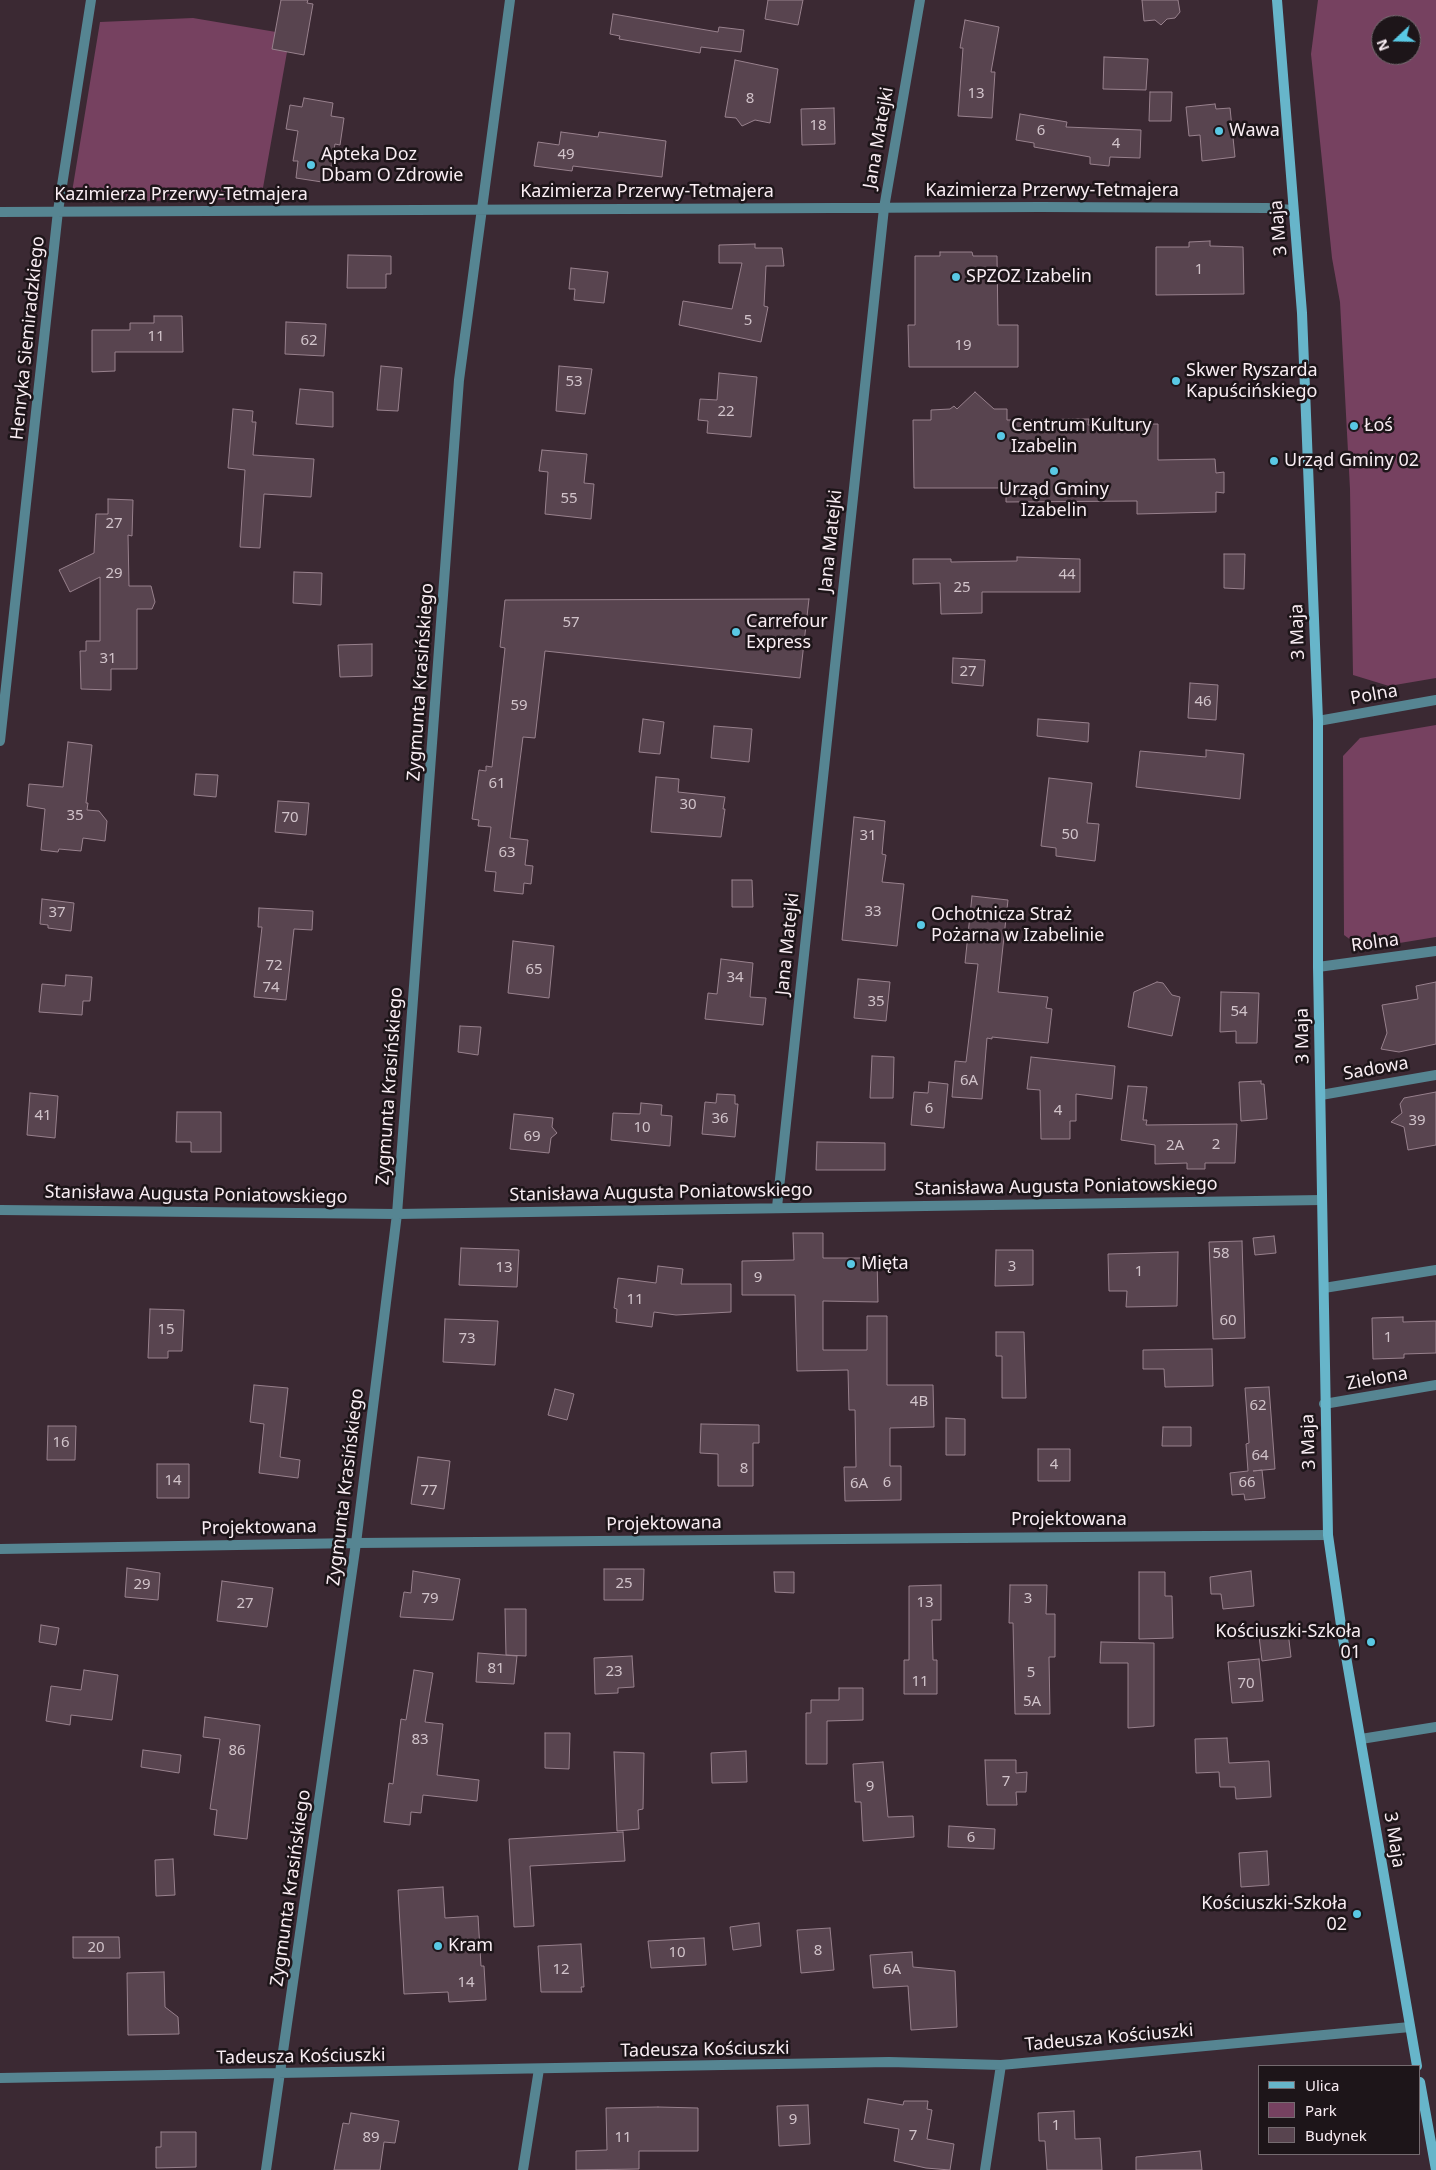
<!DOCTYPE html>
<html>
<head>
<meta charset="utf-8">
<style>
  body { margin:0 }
  #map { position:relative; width:1436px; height:2170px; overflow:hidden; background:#3b2933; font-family:"Noto Sans",sans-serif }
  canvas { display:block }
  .legend { position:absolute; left:1258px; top:2065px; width:162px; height:90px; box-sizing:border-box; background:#1d1519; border:1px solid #756b70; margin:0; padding:6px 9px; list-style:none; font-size:15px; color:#f9edf3 }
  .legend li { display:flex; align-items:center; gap:10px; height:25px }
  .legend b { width:25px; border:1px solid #756b70 }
  .north { position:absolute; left:1371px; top:15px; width:50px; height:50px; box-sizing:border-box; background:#1d1519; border:1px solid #756b70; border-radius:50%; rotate:249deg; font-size:14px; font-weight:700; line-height:20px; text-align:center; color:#f9edf3 }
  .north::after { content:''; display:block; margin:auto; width:18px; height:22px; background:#59c8e4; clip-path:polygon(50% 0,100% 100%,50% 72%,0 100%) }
</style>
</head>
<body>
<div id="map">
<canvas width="1436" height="2170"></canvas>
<ul class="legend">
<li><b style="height:6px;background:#67b5ca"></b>Ulica</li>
<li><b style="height:14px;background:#764160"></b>Park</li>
<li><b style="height:14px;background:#58444f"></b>Budynek</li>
</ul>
<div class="north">N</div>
</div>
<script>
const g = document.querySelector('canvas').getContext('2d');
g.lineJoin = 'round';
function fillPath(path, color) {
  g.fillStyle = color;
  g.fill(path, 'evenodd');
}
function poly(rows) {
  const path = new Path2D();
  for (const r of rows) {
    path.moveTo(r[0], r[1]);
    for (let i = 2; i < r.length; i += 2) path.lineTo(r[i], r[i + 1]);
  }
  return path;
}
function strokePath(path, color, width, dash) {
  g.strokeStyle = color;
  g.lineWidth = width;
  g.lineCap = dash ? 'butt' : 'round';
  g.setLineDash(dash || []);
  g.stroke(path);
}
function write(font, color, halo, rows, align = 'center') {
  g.font = font + ' "Noto Sans",sans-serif';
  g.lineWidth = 5;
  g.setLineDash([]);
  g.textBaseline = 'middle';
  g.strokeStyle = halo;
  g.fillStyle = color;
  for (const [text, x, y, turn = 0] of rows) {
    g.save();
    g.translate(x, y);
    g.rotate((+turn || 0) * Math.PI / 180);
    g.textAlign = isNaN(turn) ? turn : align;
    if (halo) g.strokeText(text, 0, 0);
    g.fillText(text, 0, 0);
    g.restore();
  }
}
fillPath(poly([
  [1318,0,1436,0,1436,678,1389,686,1353,675,1350,489,1340,302,1332,258,1311,54],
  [1381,25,1411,25,1411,55,1381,55],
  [193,18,276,32,287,52,261,199,75,202,72,192,100,22],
  [1436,725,1436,937,1363,949,1344,935,1343,756,1360,738]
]), '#764160');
const building = poly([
  [281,0,308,0,307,3,313,4,304,55,272,49,281,0],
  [768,0,803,0,798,25,765,19,768,0],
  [1142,0,1178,0,1180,12,1175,18,1167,19,1161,25,1155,20,1144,21,1142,0],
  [613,14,718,32,719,27,744,30,741,52,701,47,700,53,619,39,620,36,610,34,613,14],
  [965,20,999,27,991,72,995,72,992,118,958,116,963,48,960,48,965,20],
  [1104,57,1148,59,1146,90,1103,89,1104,57],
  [735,60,778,69,770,123,755,120,742,126,736,118,725,117,735,60],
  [1150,92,1172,92,1171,121,1149,121,1150,92],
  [304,98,333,103,331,116,344,118,340,145,335,144,331,167,325,166,322,182,296,178,298,161,293,161,298,131,286,129,290,105,302,107,304,98],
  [1215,104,1216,109,1230,108,1235,157,1202,161,1200,135,1189,136,1186,107,1215,104],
  [834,108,835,144,802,145,801,109,834,108],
  [1020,114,1067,122,1066,127,1141,130,1140,158,1110,157,1109,166,1090,164,1090,157,1034,147,1034,143,1016,140,1020,114],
  [561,132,598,137,599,132,666,141,662,177,573,166,572,171,534,166,538,142,559,145,561,132],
  [1210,241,1210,246,1243,247,1244,294,1156,295,1156,247,1189,247,1189,242,1210,241],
  [755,244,755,248,782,248,784,266,766,266,764,306,768,307,761,342,679,325,683,301,732,309,742,263,719,263,719,245,755,244],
  [940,252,972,252,973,256,997,256,998,325,1018,325,1018,367,909,367,908,325,915,325,915,256,940,256,940,252],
  [348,255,391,256,391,274,386,274,386,288,347,288,348,255],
  [571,268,608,272,604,303,574,300,575,289,569,289,571,268],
  [154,316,182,316,183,352,115,352,115,371,92,372,92,330,130,330,130,323,154,323,154,316],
  [286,322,326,324,324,356,285,354,286,322],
  [381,366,402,368,398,411,377,410,381,366],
  [559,366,592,369,585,414,556,411,559,366],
  [719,373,757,377,751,437,707,433,708,421,698,420,700,399,717,400,719,373],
  [300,389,333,392,333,427,296,424,300,389],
  [975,392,994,409,1007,409,1007,420,1089,419,1088,425,1158,424,1158,460,1215,459,1216,473,1224,472,1224,493,1216,492,1216,512,1137,514,1137,501,1006,502,1006,488,914,488,913,420,931,420,931,410,950,409,954,406,957,409,975,392],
  [233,409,253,411,252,422,256,422,253,455,314,459,311,497,264,494,260,548,240,547,245,470,228,468,233,409],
  [542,450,587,454,584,483,594,484,591,519,545,514,548,472,539,471,542,450],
  [108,499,133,500,132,536,128,535,129,586,151,586,155,602,152,609,137,609,137,669,111,669,111,690,81,689,80,651,86,651,86,641,100,641,100,577,70,592,59,570,94,553,96,514,108,514,108,499],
  [1224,554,1245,554,1244,589,1224,588,1224,554],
  [1017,557,1080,559,1080,592,982,592,982,613,941,614,940,583,913,584,913,559,951,559,951,562,1017,561,1017,557],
  [294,572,322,573,321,605,293,603,294,572],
  [809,599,800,678,545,651,535,738,523,737,510,838,528,840,525,865,533,866,531,884,524,883,523,894,494,891,496,872,485,871,491,827,478,826,479,820,472,819,479,770,486,771,486,766,492,767,505,648,500,647,505,600,809,599],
  [372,644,372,676,340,677,338,645,372,644],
  [953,658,985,660,983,686,952,683,953,658],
  [1190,683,1218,685,1216,720,1188,718,1190,683],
  [643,719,664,722,660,754,639,752,643,719],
  [1038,719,1089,723,1088,742,1037,736,1038,719],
  [714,726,752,729,749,762,711,758,714,726],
  [68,742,92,745,86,803,88,803,87,810,99,811,107,821,105,841,83,838,81,851,59,849,58,852,41,850,45,809,27,806,29,784,63,787,68,742],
  [1206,750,1244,754,1240,799,1136,787,1140,751,1206,757,1206,750],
  [196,774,218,775,216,797,194,795,196,774],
  [656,777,679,779,678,792,725,797,723,809,725,809,721,837,651,832,656,777],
  [1049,778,1092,783,1087,823,1099,824,1095,861,1056,856,1056,848,1041,846,1049,778],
  [278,801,309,803,306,835,275,832,278,801],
  [854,817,885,821,882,854,886,855,882,882,904,884,897,946,842,940,854,817],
  [732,880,752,880,753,907,732,907,732,880],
  [972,896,1008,900,998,992,1048,997,1046,1008,1052,1009,1048,1043,992,1037,992,1039,987,1038,982,1099,952,1097,955,1061,966,1062,978,964,965,963,972,896],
  [42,899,74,903,71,931,48,928,48,925,40,924,42,899],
  [259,908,313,911,312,930,294,929,286,1000,254,997,262,927,258,927,259,908],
  [513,941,554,946,549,998,508,993,513,941],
  [721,959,753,963,750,997,766,998,763,1025,705,1019,708,993,717,994,721,959],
  [66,975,92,977,90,1001,83,1001,82,1015,39,1012,42,984,65,986,66,975],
  [858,979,890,982,886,1021,854,1018,858,979],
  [1157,982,1163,983,1172,995,1180,997,1172,1036,1128,1027,1134,992,1157,982],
  [1436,982,1436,1044,1399,1052,1381,1049,1387,1033,1382,1005,1418,999,1416,986,1436,982],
  [1221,992,1259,993,1257,1043,1236,1043,1236,1031,1220,1032,1221,992],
  [460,1026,481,1027,478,1055,458,1052,460,1026],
  [872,1056,894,1057,893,1098,870,1098,872,1056],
  [1031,1057,1115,1066,1112,1099,1076,1094,1076,1121,1070,1121,1070,1139,1041,1139,1040,1090,1027,1089,1031,1057],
  [1261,1081,1261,1084,1264,1084,1267,1119,1241,1121,1239,1082,1261,1081],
  [929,1082,948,1084,944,1128,911,1125,914,1092,928,1093,929,1082],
  [1128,1086,1147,1087,1143,1120,1147,1120,1146,1125,1237,1124,1235,1163,1205,1163,1205,1169,1187,1169,1187,1163,1155,1164,1155,1145,1121,1140,1128,1086],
  [1436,1092,1436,1145,1408,1150,1404,1127,1391,1122,1402,1113,1400,1104,1404,1098,1436,1092],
  [30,1093,58,1096,55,1138,27,1135,30,1093],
  [717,1094,735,1095,735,1104,738,1104,735,1137,702,1134,705,1102,716,1103,717,1094],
  [641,1103,662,1105,661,1115,672,1116,670,1146,611,1140,613,1113,640,1114,641,1103],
  [177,1112,221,1112,221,1152,191,1152,191,1142,176,1142,177,1112],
  [514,1114,553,1118,552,1127,557,1133,551,1138,549,1153,510,1149,514,1114],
  [817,1142,885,1143,885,1170,816,1170,817,1142],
  [793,1233,823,1233,823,1258,877,1258,878,1302,823,1301,823,1350,867,1350,867,1316,887,1316,887,1385,933,1385,934,1427,890,1428,890,1466,901,1466,901,1500,845,1501,844,1467,856,1467,855,1410,849,1410,848,1370,797,1371,795,1295,742,1295,742,1261,794,1260,793,1233],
  [1274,1236,1276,1253,1255,1255,1253,1238,1274,1236],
  [1242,1241,1245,1338,1213,1339,1209,1242,1242,1241],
  [461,1248,519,1250,517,1287,459,1285,461,1248],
  [996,1250,1033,1250,1033,1285,995,1286,996,1250],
  [1178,1252,1177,1306,1126,1307,1127,1291,1109,1291,1108,1254,1178,1252],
  [658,1266,683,1269,681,1284,731,1284,731,1312,676,1315,654,1312,652,1327,616,1322,617,1309,614,1308,618,1278,656,1283,658,1266],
  [150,1309,184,1310,182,1351,168,1351,168,1358,148,1358,150,1309],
  [1403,1317,1403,1322,1436,1321,1436,1353,1404,1354,1404,1358,1373,1359,1372,1318,1403,1317],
  [445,1319,498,1321,495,1365,443,1362,445,1319],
  [996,1332,1024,1332,1026,1398,1002,1398,1002,1356,996,1356,996,1332],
  [1212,1349,1213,1386,1165,1387,1164,1369,1143,1369,1143,1350,1212,1349],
  [254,1385,288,1388,280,1457,300,1460,298,1478,259,1473,264,1424,250,1422,254,1385],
  [1269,1387,1275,1469,1253,1471,1262,1470,1265,1498,1245,1500,1244,1494,1232,1495,1230,1473,1248,1471,1246,1444,1249,1443,1245,1388,1269,1387],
  [555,1389,574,1394,567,1420,548,1415,555,1389],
  [946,1418,965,1419,965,1455,946,1455,946,1418],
  [701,1424,759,1425,759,1443,753,1443,753,1486,718,1486,718,1454,700,1453,701,1424],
  [48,1426,76,1426,75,1460,47,1460,48,1426],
  [1163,1427,1191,1427,1191,1446,1162,1446,1163,1427],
  [1038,1449,1070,1449,1070,1481,1038,1481,1038,1449],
  [418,1457,450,1461,444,1509,411,1504,418,1457],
  [157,1464,189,1464,189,1498,157,1498,157,1464],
  [127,1568,160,1573,158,1600,125,1597,127,1568],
  [604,1569,644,1569,643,1600,604,1600,604,1569],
  [413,1571,460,1579,453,1620,400,1617,404,1592,411,1593,413,1571],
  [1251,1571,1254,1606,1223,1609,1221,1594,1211,1594,1210,1577,1251,1571],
  [774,1572,794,1572,794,1593,775,1592,774,1572],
  [1139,1572,1165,1572,1165,1596,1172,1596,1173,1638,1139,1639,1139,1572],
  [222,1581,273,1588,267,1627,217,1621,222,1581],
  [941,1585,941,1620,932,1620,933,1660,937,1660,937,1694,904,1694,904,1660,909,1660,909,1586,941,1585],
  [1010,1585,1047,1585,1046,1614,1055,1614,1055,1657,1049,1657,1050,1714,1015,1714,1013,1623,1009,1623,1010,1585],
  [505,1609,526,1609,526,1656,506,1655,505,1609],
  [41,1625,59,1628,56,1645,39,1642,41,1625],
  [1288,1632,1291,1657,1262,1661,1259,1636,1288,1632],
  [1101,1642,1154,1643,1154,1726,1128,1728,1128,1663,1100,1663,1101,1642],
  [478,1653,517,1656,514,1684,476,1682,478,1653],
  [632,1656,634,1687,618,1688,618,1693,595,1694,594,1658,632,1656],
  [1259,1659,1263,1701,1232,1703,1228,1662,1259,1659],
  [84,1670,118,1675,112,1720,71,1715,70,1725,46,1721,51,1686,81,1690,84,1670],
  [414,1670,433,1673,425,1722,443,1724,437,1775,479,1780,477,1801,423,1795,421,1813,411,1812,410,1825,384,1822,389,1783,393,1784,401,1719,406,1720,414,1670],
  [839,1688,863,1688,863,1720,827,1721,827,1764,806,1764,806,1713,811,1713,811,1700,839,1700,839,1688],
  [205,1717,260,1725,247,1839,214,1835,217,1810,210,1809,220,1739,203,1737,205,1717],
  [545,1733,570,1733,569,1769,545,1768,545,1733],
  [1227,1738,1229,1763,1269,1761,1271,1797,1236,1799,1235,1787,1220,1787,1219,1772,1196,1773,1195,1739,1227,1738],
  [143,1750,181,1755,179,1773,141,1767,143,1750],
  [746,1751,747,1782,712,1783,711,1753,746,1751],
  [614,1752,644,1753,643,1809,638,1810,639,1829,617,1831,614,1752],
  [985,1760,1016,1760,1016,1773,1027,1772,1026,1792,1016,1792,1017,1805,987,1805,985,1760],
  [883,1762,888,1817,913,1816,914,1837,863,1841,861,1802,855,1802,853,1764,883,1762],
  [949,1826,995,1829,994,1849,948,1847,949,1826],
  [623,1832,625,1861,530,1866,534,1926,514,1927,509,1839,623,1832],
  [1267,1851,1269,1885,1241,1887,1239,1853,1267,1851],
  [173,1859,175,1895,156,1896,155,1860,173,1859],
  [443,1887,445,1918,478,1916,481,1966,484,1966,486,2000,449,2002,448,1992,404,1994,398,1890,443,1887],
  [759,1923,761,1946,733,1950,730,1927,759,1923],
  [830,1928,834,1970,801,1973,797,1930,830,1928],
  [73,1937,119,1937,120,1958,73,1958,73,1937],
  [704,1938,706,1965,651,1968,648,1941,704,1938],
  [581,1944,584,1987,581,1987,582,1992,541,1992,538,1946,581,1944],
  [912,1952,913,1967,955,1971,957,2027,911,2030,908,1986,873,1988,870,1955,912,1952],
  [164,1972,165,2007,178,2017,179,2034,128,2035,127,1973,164,1972],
  [868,2099,903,2105,904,2101,928,2101,927,2109,932,2110,927,2139,954,2144,950,2170,926,2168,894,2161,899,2129,864,2123,868,2099],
  [808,2105,810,2144,779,2146,777,2106,808,2105],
  [658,2107,698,2108,698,2151,639,2151,639,2169,576,2170,576,2151,607,2150,606,2108,658,2107],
  [1074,2111,1075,2139,1100,2138,1102,2170,1047,2170,1045,2141,1039,2141,1038,2113,1074,2111],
  [351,2113,399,2121,395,2143,384,2142,380,2170,334,2170,343,2123,349,2124,351,2113],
  [161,2132,196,2132,196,2167,156,2168,156,2147,161,2147,161,2132],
  [1200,2151,1202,2170,1136,2170,1136,2157,1200,2151]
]);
fillPath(building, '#58444f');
strokePath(building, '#98818d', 1);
strokePath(poly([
  [0,212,1040,207,1267,208,1293,210],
  [1318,721,1436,700],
  [0,741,58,211,91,0],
  [1318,967,1436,951],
  [1321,1095,1436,1075],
  [777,1207,884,208,920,0],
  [0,1210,397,1214,1322,1200],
  [1324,1288,1436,1270],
  [1324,1404,1436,1385],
  [0,1549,356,1543,1328,1535],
  [1361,1739,1436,1727],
  [0,2078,889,2062,1001,2065,1410,2027],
  [266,2170,356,1543,397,1214,459,380,510,0],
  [523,2170,539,2069],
  [985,2170,1001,2065]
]), '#568592', 10);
strokePath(poly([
  [1277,0,1302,313,1318,721,1318,967,1328,1535,1343,1639,1417,2066],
  [1420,2082,1436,2170]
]), '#67b5ca', 10);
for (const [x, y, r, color] of [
  [1219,131,5,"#59c8e4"],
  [311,165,5,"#59c8e4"],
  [956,277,5,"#59c8e4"],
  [1176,381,5,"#59c8e4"],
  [1354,426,5,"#59c8e4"],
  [1001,436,5,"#59c8e4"],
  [1274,461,5,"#59c8e4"],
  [1054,471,5,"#59c8e4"],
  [736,632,5,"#59c8e4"],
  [921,925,5,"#59c8e4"],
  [851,1264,5,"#59c8e4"],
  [1371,1642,5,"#59c8e4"],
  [1357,1914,5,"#59c8e4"],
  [438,1946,5,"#59c8e4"]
]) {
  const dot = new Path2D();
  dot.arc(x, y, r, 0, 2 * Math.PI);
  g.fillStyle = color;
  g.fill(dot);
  strokePath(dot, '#1d1519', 2);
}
write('15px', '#d1c3ca', null, [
  ["13",976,94],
  ["8",750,99],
  ["18",818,126],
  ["6",1041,131],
  ["4",1116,144],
  ["49",566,155],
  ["1",1199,270],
  ["5",748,321],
  ["11",156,337],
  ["62",309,341],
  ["19",963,346],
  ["53",574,382],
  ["22",726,412],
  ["55",569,499],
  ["27",114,524],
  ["29",114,574],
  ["44",1067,575],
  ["25",962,588],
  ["57",571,623],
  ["31",108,659],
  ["27",968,672],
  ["46",1203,702],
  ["59",519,706],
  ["61",497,784],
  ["30",688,805],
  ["35",75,816],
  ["70",290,818],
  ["50",1070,835],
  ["31",868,836],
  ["63",507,853],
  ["33",873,912],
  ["37",57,913],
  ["72",274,966],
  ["65",534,970],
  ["34",735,978],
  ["74",271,988],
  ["35",876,1002],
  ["54",1239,1012],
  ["6A",969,1081],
  ["6",929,1109],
  ["4",1058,1111],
  ["41",43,1116],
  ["36",720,1119],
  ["39",1417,1121],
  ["10",642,1128],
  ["69",532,1137],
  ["2",1216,1145],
  ["2A",1175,1146],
  ["58",1221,1254],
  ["3",1012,1267],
  ["13",504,1268],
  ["1",1139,1272],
  ["9",758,1278],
  ["11",635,1300],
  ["60",1228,1321],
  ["15",166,1330],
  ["1",1388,1338],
  ["73",467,1339],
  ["4B",919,1402],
  ["62",1258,1406],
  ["16",61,1443],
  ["64",1260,1456],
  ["4",1054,1465],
  ["8",744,1469],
  ["14",173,1481],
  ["6",887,1483],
  ["66",1247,1483],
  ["6A",859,1484],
  ["77",429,1491],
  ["25",624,1584],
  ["29",142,1585],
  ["79",430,1599],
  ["3",1028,1599],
  ["13",925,1603],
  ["27",245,1604],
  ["81",496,1669],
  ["23",614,1672],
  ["5",1031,1673],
  ["11",920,1682],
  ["70",1246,1684],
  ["5A",1032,1702],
  ["83",420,1740],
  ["86",237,1751],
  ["7",1006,1782],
  ["9",870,1787],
  ["6",971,1838],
  ["20",96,1948],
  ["8",818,1951],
  ["10",677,1953],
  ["12",561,1970],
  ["6A",892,1970],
  ["14",466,1983],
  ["9",793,2120],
  ["1",1056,2126],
  ["7",913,2136],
  ["89",371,2138],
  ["11",623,2138]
]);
write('18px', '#f9edf3', '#1d1519', [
  ["Wawa",1229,131],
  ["Apteka Doz",321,155],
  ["Dbam O Zdrowie",321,176],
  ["SPZOZ Izabelin",966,277],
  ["Skwer Ryszarda",1186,371],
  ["Kapuścińskiego",1186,392],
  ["Centrum Kultury",1011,426],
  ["Izabelin",1011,447],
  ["Łoś",1364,426],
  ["Urząd Gminy 02",1284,461],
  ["Urząd Gminy",1054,490,"center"],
  ["Izabelin",1054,511,"center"],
  ["Carrefour",746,622],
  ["Express",746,643],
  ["Ochotnicza Straż",931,915],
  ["Pożarna w Izabelinie",931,936],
  ["Mięta",861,1264],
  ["Kościuszki-Szkoła",1361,1632,"right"],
  ["01",1361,1653,"right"],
  ["Kościuszki-Szkoła",1347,1904,"right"],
  ["02",1347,1925,"right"],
  ["Kram",448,1946]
], 'left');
write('18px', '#f9edf3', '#1d1519', [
  ["Jana Matejki",879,138,-80],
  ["Kazimierza Przerwy-Tetmajera",1052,191],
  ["Kazimierza Przerwy-Tetmajera",647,192],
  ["Kazimierza Przerwy-Tetmajera",181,195],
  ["3 Maja",1279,228,-95],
  ["Henryka Siemiradzkiego",28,338,-84],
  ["Jana Matejki",831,541,-84],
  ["3 Maja",1298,632,-92],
  ["Zygmunta Krasińskiego",421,682,-86],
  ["Polna",1374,695,-10],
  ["Rolna",1375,943,-8],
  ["Jana Matejki",788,944,-84],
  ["3 Maja",1303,1036,-91],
  ["Sadowa",1376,1069,-10],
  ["Zygmunta Krasińskiego",390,1086,-86],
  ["Stanisława Augusta Poniatowskiego",1066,1187,-1],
  ["Stanisława Augusta Poniatowskiego",661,1193,-1],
  ["Stanisława Augusta Poniatowskiego",196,1195,1],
  ["Zielona",1377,1379,-10],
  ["3 Maja",1309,1442,-92],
  ["Zygmunta Krasińskiego",346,1487,-83],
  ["Projektowana",1069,1520],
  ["Projektowana",664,1524,-1],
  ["Projektowana",259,1528,-1],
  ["3 Maja",1394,1840,81],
  ["Zygmunta Krasińskiego",291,1888,-82],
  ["Tadeusza Kościuszki",1109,2038,-5],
  ["Tadeusza Kościuszki",705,2050,-1],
  ["Tadeusza Kościuszki",301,2057,-1]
]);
</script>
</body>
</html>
